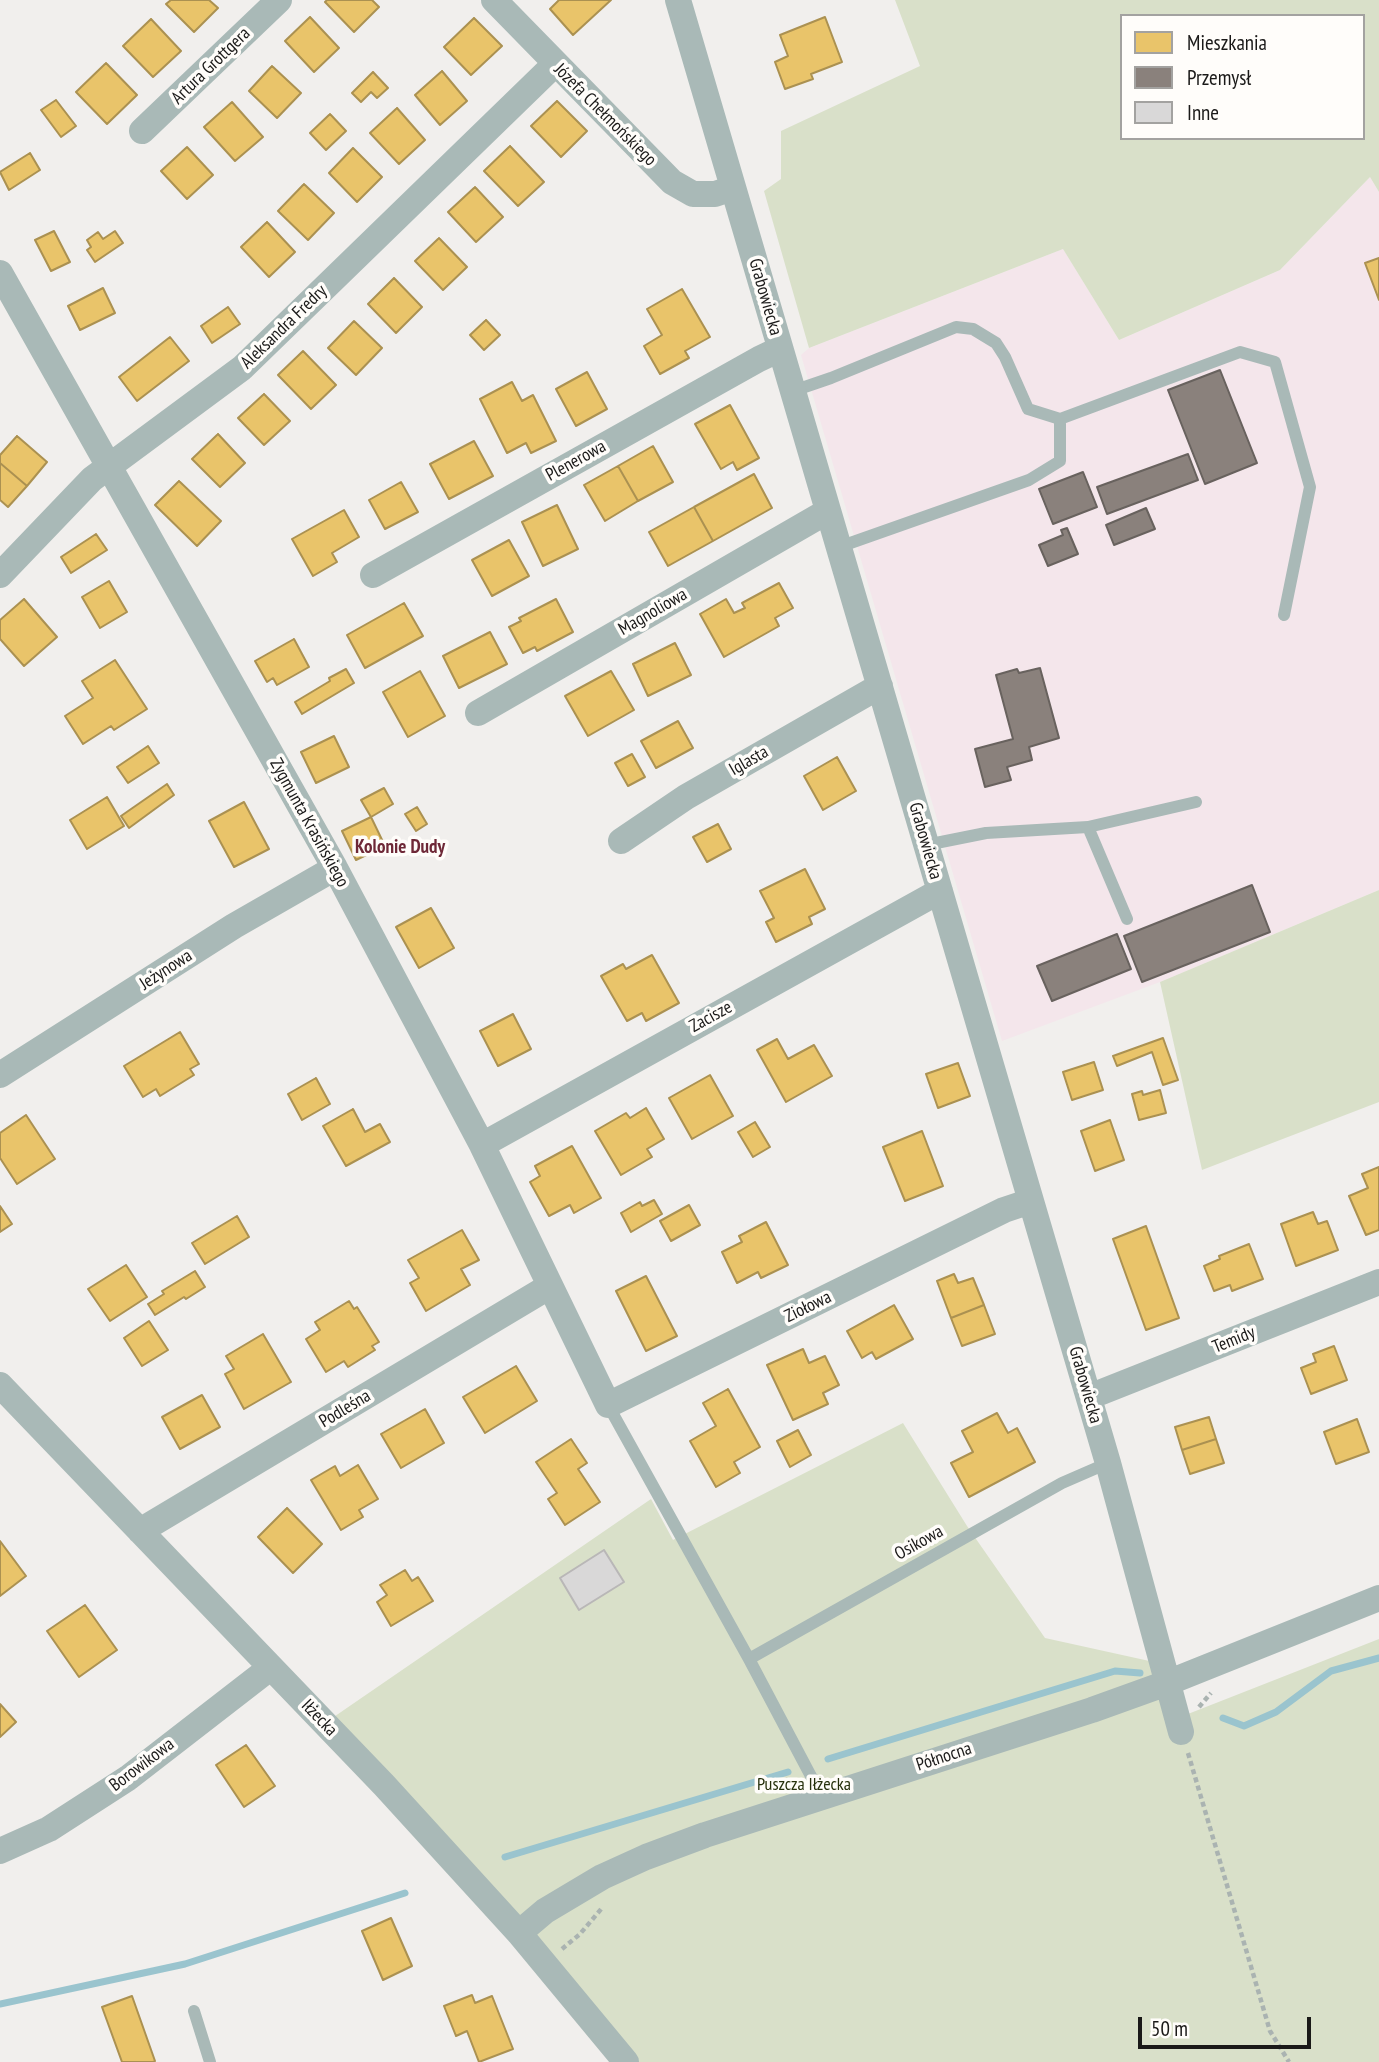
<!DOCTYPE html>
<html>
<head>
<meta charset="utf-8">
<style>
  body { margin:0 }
  #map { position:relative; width:1379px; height:2062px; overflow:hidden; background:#f1efed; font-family:"PT Sans Narrow",sans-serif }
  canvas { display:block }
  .legend { position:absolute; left:1120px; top:14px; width:245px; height:126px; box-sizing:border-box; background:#fffdfa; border:2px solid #a3a2a0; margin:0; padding:9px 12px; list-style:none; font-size:21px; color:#1a1918 }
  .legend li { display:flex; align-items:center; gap:14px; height:35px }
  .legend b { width:35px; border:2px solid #a3a2a0 }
  .scale { position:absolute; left:1138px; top:2017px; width:173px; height:32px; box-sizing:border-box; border:4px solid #1a1918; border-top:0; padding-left:9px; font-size:21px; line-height:24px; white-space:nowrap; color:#1a1918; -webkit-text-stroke:5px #fffdfa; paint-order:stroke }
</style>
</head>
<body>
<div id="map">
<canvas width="1379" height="2062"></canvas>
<ul class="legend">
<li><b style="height:19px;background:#e9c46a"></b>Mieszkania</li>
<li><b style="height:19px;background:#8a817c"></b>Przemysł</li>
<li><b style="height:19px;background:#d9d8d8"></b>Inne</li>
</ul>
<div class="scale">50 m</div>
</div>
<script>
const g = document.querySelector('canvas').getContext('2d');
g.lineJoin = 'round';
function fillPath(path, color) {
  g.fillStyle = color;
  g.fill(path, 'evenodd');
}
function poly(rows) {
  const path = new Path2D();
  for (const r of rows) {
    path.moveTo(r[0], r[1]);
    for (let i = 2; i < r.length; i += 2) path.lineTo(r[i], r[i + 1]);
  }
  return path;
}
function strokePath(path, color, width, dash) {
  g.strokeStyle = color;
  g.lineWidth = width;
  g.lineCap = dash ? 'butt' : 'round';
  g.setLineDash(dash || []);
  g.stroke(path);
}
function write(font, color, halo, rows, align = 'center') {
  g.font = font + ' "PT Sans Narrow",sans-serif';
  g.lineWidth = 7;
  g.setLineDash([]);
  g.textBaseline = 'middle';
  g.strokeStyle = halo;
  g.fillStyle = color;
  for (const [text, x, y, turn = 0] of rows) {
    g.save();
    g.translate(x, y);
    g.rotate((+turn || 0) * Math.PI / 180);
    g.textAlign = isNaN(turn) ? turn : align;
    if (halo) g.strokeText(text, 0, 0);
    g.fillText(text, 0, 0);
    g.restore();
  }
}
fillPath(poly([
  [1370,177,1379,192,1379,890,1160,982,1002,1041,801,355,809,348,1063,249,1119,340,1280,270]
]), '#f4e6eb');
fillPath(poly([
  [895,0,1379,0,1379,192,1370,177,1280,270,1119,340,1063,249,809,348,764,191,781,179,781,131,920,66],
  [1122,16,1363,16,1363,138,1122,138],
  [1379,890,1379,1102,1202,1170,1160,982],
  [903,1423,967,1526,1045,1638,1163,1664,1165,1723,1379,1639,1379,2062,626,2062,325,1723,651,1499,673,1540]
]), '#d9e0c9');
const homes = poly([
  [171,0,209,0,218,8,194,32,166,4,171,0],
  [327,0,372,0,379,7,354,32,325,2,327,0],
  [559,0,611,0,573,35,550,9,559,0],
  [310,17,339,48,314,72,285,41,310,17],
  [825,17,842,62,811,74,813,79,785,89,775,62,788,56,780,35,825,17],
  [474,18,502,46,471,75,444,47,474,18],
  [151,19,181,51,153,77,123,46,151,19],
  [106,63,137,95,107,124,76,92,106,63],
  [272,66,301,93,277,118,249,91,272,66],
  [442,71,467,101,440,125,415,95,442,71],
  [373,72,388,88,377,98,371,92,361,102,352,93,373,72],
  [56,100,76,126,61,137,41,110,56,100],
  [557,101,587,131,561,157,531,126,557,101],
  [232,102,263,137,235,161,204,127,232,102],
  [397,108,425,140,399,164,370,133,397,108],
  [330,114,346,131,326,150,310,133,330,114],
  [510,146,544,182,518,206,484,171,510,146],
  [187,147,213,175,187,199,161,171,187,147],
  [353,148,382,177,357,202,329,173,353,148],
  [30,153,40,170,9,190,0,172,30,153],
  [304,184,334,213,308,240,278,211,304,184],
  [475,187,503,217,476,242,448,212,475,187],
  [267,222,295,252,269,277,241,247,267,222],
  [54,231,70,262,51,271,35,240,54,231],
  [115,231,123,243,95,262,87,250,91,247,87,240,98,232,103,239,115,231],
  [439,238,467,267,443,290,415,261,439,238],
  [1379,258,1379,300,1365,263,1379,258],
  [394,278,422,307,396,333,368,304,394,278],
  [103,288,115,313,80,330,68,306,103,288],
  [682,289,710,337,685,351,689,358,660,374,644,346,662,335,647,309,682,289],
  [228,307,240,324,212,343,201,326,228,307],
  [486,320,500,335,484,350,470,335,486,320],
  [354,321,382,348,356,375,328,348,354,321],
  [170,337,189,361,137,401,119,377,170,337],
  [303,351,336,385,311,409,278,375,303,351],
  [587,372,607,409,576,426,556,389,587,372],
  [512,382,522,401,533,395,556,441,531,453,526,443,507,453,480,399,512,382],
  [264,394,290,421,264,445,238,418,264,394],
  [730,405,759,458,737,470,733,462,721,469,695,424,730,405],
  [218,434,245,463,220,487,192,459,218,434],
  [17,436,47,462,27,486,0,463,0,455,17,436],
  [474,441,493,476,449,499,430,464,474,441],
  [653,446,673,482,638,501,618,466,653,446],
  [0,463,27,486,8,507,0,500,0,463],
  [618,466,638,501,605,521,584,485,618,466],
  [754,474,772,508,713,541,694,507,754,474],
  [179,481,221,521,197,546,155,505,179,481],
  [401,482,418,512,385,529,369,500,401,482],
  [557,505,578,549,543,566,522,522,557,505],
  [694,507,713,541,668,566,649,532,694,507],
  [344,510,359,537,332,553,337,562,313,576,292,539,344,510],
  [96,534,107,550,71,573,61,557,96,534],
  [509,540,529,576,492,596,472,560,509,540],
  [109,581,127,612,100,628,82,597,109,581],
  [779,583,793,608,775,618,779,626,724,657,700,614,726,599,734,613,745,608,742,603,779,583],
  [24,599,57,637,24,666,0,639,0,620,24,599],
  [556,599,573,632,537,651,535,647,523,653,509,627,521,621,519,618,556,599],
  [404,603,423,636,365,668,347,635,404,603],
  [490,632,507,664,459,688,443,656,490,632],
  [294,639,309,667,277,685,273,678,267,682,255,661,294,639],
  [675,643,691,675,648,696,633,664,675,643],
  [115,660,147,709,114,730,111,726,83,744,65,716,93,698,82,681,115,660],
  [346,669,354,683,302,714,295,702,330,681,329,678,346,669],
  [420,671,445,716,408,737,383,692,420,671],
  [611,671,634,710,588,736,565,696,611,671],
  [678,721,693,748,656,768,641,741,678,721],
  [334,736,349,767,316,783,301,752,334,736],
  [148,746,159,763,128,783,117,767,148,746],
  [632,754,645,777,628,786,615,763,632,754],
  [837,757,856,791,823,810,804,776,837,757],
  [167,784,174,795,129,828,121,816,167,784],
  [384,788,393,804,371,817,361,800,384,788],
  [107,797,124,826,87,849,70,820,107,797],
  [244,802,269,849,234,867,209,821,244,802],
  [417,807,427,824,416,831,405,814,417,807],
  [371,817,385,846,356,860,342,831,371,817],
  [718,824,731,849,707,862,693,837,718,824],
  [805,869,825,909,809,917,812,924,776,942,766,922,774,918,760,891,805,869],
  [431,908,454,948,419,968,396,927,431,908],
  [652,955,679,1003,646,1021,642,1013,627,1021,601,976,623,964,626,969,652,955],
  [513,1014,531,1049,498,1066,480,1031,513,1014],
  [180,1032,199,1064,190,1069,194,1075,160,1096,156,1089,143,1097,124,1066,180,1032],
  [1163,1038,1178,1080,1163,1085,1152,1052,1117,1066,1113,1056,1163,1038],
  [777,1039,788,1059,814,1045,832,1076,786,1102,757,1050,777,1039],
  [1094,1062,1103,1090,1072,1100,1063,1072,1094,1062],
  [958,1063,970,1096,938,1108,926,1074,958,1063],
  [710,1075,733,1116,692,1139,669,1098,710,1075],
  [316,1078,330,1104,302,1120,288,1094,316,1078],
  [1160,1090,1166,1113,1139,1120,1132,1094,1142,1091,1143,1095,1160,1090],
  [646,1108,664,1139,647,1149,652,1157,621,1175,595,1131,626,1113,630,1118,646,1108],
  [353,1109,365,1132,380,1124,390,1142,346,1166,323,1126,353,1109],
  [26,1115,55,1159,17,1184,0,1158,0,1133,26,1115],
  [1110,1120,1124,1160,1095,1171,1081,1131,1110,1120],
  [755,1122,770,1147,753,1157,738,1132,755,1122],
  [922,1131,943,1186,905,1201,883,1147,922,1131],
  [572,1146,601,1198,574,1213,570,1205,549,1216,530,1182,540,1176,535,1166,572,1146],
  [1379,1167,1379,1230,1366,1235,1349,1196,1368,1188,1362,1174,1379,1167],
  [654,1200,662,1214,631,1232,621,1213,640,1202,642,1206,654,1200],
  [689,1205,700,1225,671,1241,660,1221,689,1205],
  [0,1206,12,1224,0,1232,0,1206],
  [1313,1212,1318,1224,1327,1221,1338,1250,1296,1266,1281,1224,1313,1212],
  [237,1216,249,1237,205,1264,192,1243,237,1216],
  [766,1222,788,1265,761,1278,758,1272,737,1283,722,1252,742,1242,739,1236,766,1222],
  [1146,1226,1179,1318,1146,1330,1113,1239,1146,1226],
  [462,1230,479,1260,461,1269,470,1285,426,1311,410,1283,419,1278,408,1260,462,1230],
  [1249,1244,1263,1279,1232,1291,1230,1285,1214,1291,1204,1266,1220,1259,1219,1256,1249,1244],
  [126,1265,147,1297,110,1321,88,1289,126,1265],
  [195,1271,205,1287,186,1299,184,1297,155,1315,148,1304,164,1294,162,1291,195,1271],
  [954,1274,958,1283,973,1278,984,1305,951,1318,937,1281,954,1274],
  [646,1276,677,1336,646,1351,616,1291,646,1276],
  [349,1301,354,1309,357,1307,379,1342,372,1346,375,1350,348,1367,344,1361,326,1372,306,1339,320,1330,315,1322,349,1301],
  [894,1305,913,1339,876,1359,872,1352,862,1358,847,1331,894,1305],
  [984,1305,995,1334,962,1346,951,1318,984,1305],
  [149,1321,168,1350,142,1366,124,1338,149,1321],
  [263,1334,291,1382,244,1409,225,1374,234,1369,226,1356,263,1334],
  [1334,1346,1347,1380,1311,1394,1301,1368,1316,1362,1313,1354,1334,1346],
  [803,1349,809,1363,825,1356,839,1385,823,1393,828,1404,793,1420,767,1365,803,1349],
  [516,1366,537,1401,485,1433,463,1397,516,1366],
  [728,1389,760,1447,734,1462,740,1473,716,1487,690,1441,716,1426,703,1403,728,1389],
  [202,1395,220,1427,180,1449,162,1417,202,1395],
  [425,1409,444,1443,401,1468,381,1434,425,1409],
  [997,1413,1008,1433,1017,1428,1035,1462,969,1497,951,1463,973,1452,962,1431,997,1413],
  [1209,1417,1216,1439,1182,1450,1175,1427,1209,1417],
  [1357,1419,1369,1452,1336,1464,1324,1432,1357,1419],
  [798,1430,811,1455,790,1467,777,1441,798,1430],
  [571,1439,587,1463,578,1469,600,1502,565,1525,548,1499,557,1493,536,1462,571,1439],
  [1216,1439,1224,1463,1190,1474,1182,1450,1216,1439],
  [358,1465,378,1499,359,1510,363,1517,341,1530,311,1480,335,1466,340,1476,358,1465],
  [287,1508,322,1544,293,1573,258,1537,287,1508],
  [0,1541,26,1576,0,1596,0,1541],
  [405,1570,412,1581,418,1577,433,1601,391,1626,377,1602,387,1595,380,1585,405,1570],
  [85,1605,117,1650,79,1677,47,1631,85,1605],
  [0,1704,16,1722,0,1737,0,1704],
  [246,1745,275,1786,244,1807,216,1765,246,1745],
  [391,1918,412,1966,383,1980,362,1931,391,1918],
  [472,1995,475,2003,492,1996,513,2049,479,2062,467,2031,456,2036,444,2006,472,1995],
  [132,1996,155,2061,153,2062,122,2062,102,2007,132,1996]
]);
fillPath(homes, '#e9c46a');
strokePath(homes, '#ab9151', 2);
const industry = poly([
  [1220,370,1257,463,1205,484,1168,390,1220,370],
  [1188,454,1198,480,1107,514,1097,487,1188,454],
  [1083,472,1097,507,1053,524,1039,489,1083,472],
  [1146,508,1155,529,1114,545,1106,525,1146,508],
  [1067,528,1078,554,1048,566,1039,545,1063,535,1061,530,1067,528],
  [1040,668,1059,738,1029,747,1032,760,1007,767,1011,780,985,787,975,749,1013,739,996,675,1017,669,1019,673,1040,668],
  [1252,885,1270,932,1142,982,1124,936,1252,885],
  [1117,934,1131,969,1052,1001,1037,966,1117,934]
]);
fillPath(industry, '#8a817c');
strokePath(industry, '#68625e', 2);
strokePath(poly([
  [1223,1718,1244,1726,1276,1712,1331,1671,1379,1658],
  [828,1759,1115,1671,1140,1673],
  [505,1857,788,1772],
  [0,2004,185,1964,405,1893]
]), '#9ac4ce', 7);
const building = poly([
  [604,1550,624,1582,579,1610,560,1578,604,1550]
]);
fillPath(building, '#d9d8d8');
strokePath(building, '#b9b7b7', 2);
strokePath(poly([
  [1199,1707,1211,1693],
  [1188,1753,1270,2031,1289,2062],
  [562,1949,580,1934,602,1908]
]), '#aab3b1', 4.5, [5, 3.5]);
strokePath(poly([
  [793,391,831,378,956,327,973,329,996,343,1005,357,1028,409,1060,419,1240,352,1275,362,1310,487,1284,615],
  [839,547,1029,480,1060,461,1060,419],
  [1088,827,1196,802],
  [926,845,986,833,1088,827,1127,919],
  [608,1405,749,1659,822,1797],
  [749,1659,1062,1483,1108,1463],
  [194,2011,210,2062]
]), '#a9b9b7', 12);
strokePath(poly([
  [494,0,672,182,693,194,715,194,733,188],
  [678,0,1108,1463,1181,1732],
  [142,131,279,0],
  [0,273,335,868,482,1145,608,1405,1004,1210,1031,1201],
  [0,575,92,479,242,368,555,64],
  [373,575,759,359,780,349],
  [478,713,828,511],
  [621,841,686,797,880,686],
  [0,1075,234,926,335,868],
  [482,1145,940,891],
  [0,1385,384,1785,519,1933,626,2062],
  [1089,1397,1379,1282],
  [140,1531,550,1286],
  [0,1851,49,1829,128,1778,270,1668],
  [519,1933,545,1911,602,1877,646,1857,705,1835,1092,1710,1167,1683,1379,1598]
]), '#a9b9b7', 26);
write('18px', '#1a1918', '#fffdfa', [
  ["Artura Grottgera",211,66,-44],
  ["Józefa Chełmońskiego",605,115,45],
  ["Grabowiecka",765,297,74],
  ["Aleksandra Fredry",284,327,-44],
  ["Plenerowa",576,461,-29],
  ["Magnoliowa",653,612,-30],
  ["Iglasta",749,761,-30],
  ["Zygmunta Krasińskiego",309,823,61],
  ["Grabowiecka",925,841,74],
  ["Jeżynowa",166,970,-33],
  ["Zacisze",711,1017,-29],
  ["Ziołowa",808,1307,-26],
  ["Temidy",1234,1340,-22],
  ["Grabowiecka",1085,1385,74],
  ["Podleśna",345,1409,-31],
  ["Osikowa",919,1543,-29],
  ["Iłżecka",319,1718,46],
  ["Północna",944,1757,-18],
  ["Borowikowa",142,1765,-37]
]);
write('18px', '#26300c', '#fffdfa', [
  ["Puszcza Iłżecka",804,1785]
]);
write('bold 19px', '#6e2837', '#fffdfa', [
  ["Kolonie Dudy",400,848]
]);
</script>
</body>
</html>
